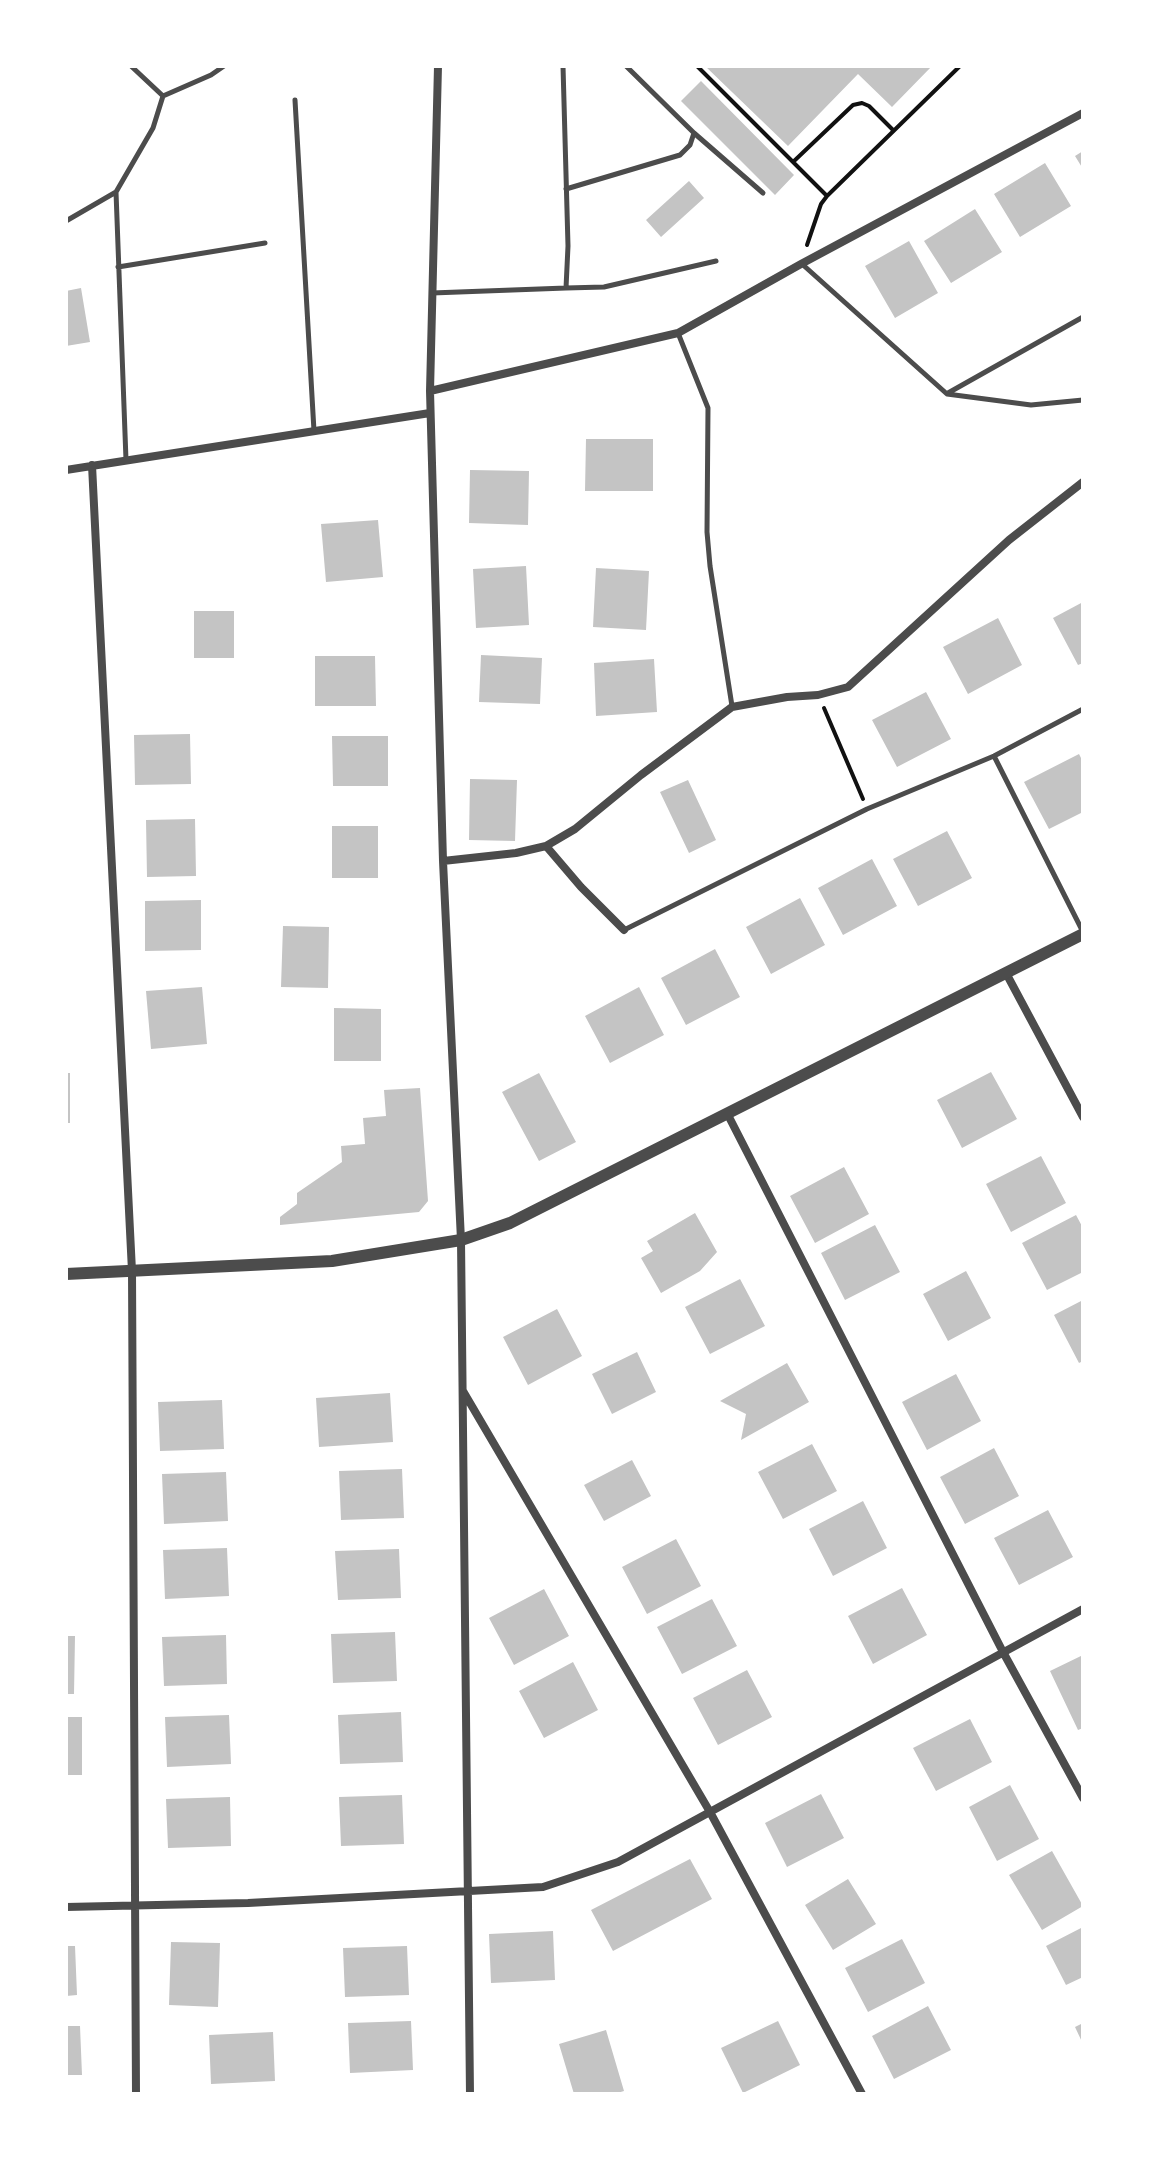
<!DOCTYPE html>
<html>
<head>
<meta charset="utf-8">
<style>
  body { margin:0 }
  #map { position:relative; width:1149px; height:2160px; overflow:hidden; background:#fff; font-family:"Exo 2",sans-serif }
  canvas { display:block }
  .frame { position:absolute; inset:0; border:68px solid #fff; pointer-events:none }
</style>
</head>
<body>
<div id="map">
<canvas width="1149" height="2160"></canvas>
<div class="frame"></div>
</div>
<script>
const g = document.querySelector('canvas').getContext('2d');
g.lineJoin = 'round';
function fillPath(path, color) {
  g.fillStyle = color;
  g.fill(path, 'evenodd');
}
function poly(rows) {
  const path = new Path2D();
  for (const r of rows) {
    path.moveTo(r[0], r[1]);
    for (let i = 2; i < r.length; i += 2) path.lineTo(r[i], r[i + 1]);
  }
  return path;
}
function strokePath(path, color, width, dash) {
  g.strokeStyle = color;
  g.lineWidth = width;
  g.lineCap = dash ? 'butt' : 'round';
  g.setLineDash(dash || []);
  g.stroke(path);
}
fillPath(poly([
  [705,66,932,66,892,107,858,74,788,146],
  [701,81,794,175,775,195,681,101],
  [1083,151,1083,169,1075,156],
  [1045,163,1071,206,1020,237,994,194],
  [689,181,704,198,661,237,646,220],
  [975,209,1002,252,951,283,924,241],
  [909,241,938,293,895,318,865,266],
  [81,288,90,342,66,346,66,291],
  [586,439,653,439,653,491,585,491],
  [470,470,529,471,528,525,469,523],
  [378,520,383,577,326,582,321,524],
  [526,566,529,625,476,628,473,569],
  [596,568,649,571,646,630,593,627],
  [1083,602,1083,663,1078,665,1053,618],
  [194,611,234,611,234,658,194,658],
  [998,618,1022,665,968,694,943,647],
  [481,655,542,658,540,704,479,702],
  [315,656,375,656,376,706,315,706],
  [654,659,657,712,596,716,594,663],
  [926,692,951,739,897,767,872,720],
  [190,734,191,784,135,785,134,735],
  [332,736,388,736,388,786,333,786],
  [1079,754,1083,762,1083,812,1049,829,1024,782],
  [470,779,517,780,515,841,469,840],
  [688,780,716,840,689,853,660,792],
  [195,819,196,876,147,877,146,820],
  [332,826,378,826,378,878,332,878],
  [947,831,972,878,918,906,893,859],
  [872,859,897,906,843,935,818,888],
  [800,898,825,945,771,974,746,927],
  [201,900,201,950,145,951,145,901],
  [283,926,329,927,328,988,281,987],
  [715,949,740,997,686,1025,661,978],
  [202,987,207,1044,151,1049,146,991],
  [639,987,664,1035,610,1063,585,1016],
  [334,1008,381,1009,381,1061,334,1061],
  [991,1072,1017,1119,962,1148,937,1100],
  [66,1073,70,1073,70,1123,66,1123],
  [539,1073,576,1142,539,1161,502,1092],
  [420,1088,428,1201,419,1212,280,1225,280,1217,297,1204,297,1193,342,1162,341,1146,365,1144,363,1118,386,1116,384,1090],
  [1041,1156,1066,1203,1011,1232,986,1184],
  [844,1167,869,1214,815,1243,790,1196],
  [695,1213,717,1252,700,1271,661,1293,641,1258,653,1251,647,1241],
  [1076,1215,1083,1228,1083,1272,1047,1290,1022,1243],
  [875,1225,900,1272,845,1300,821,1253],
  [966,1271,991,1318,948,1341,923,1294],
  [740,1279,765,1326,710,1354,685,1307],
  [1083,1300,1083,1361,1079,1363,1054,1315],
  [557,1309,582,1356,528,1385,503,1337],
  [637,1352,656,1392,612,1414,592,1374],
  [787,1363,809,1402,741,1440,746,1414,720,1401],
  [956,1374,981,1421,927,1450,902,1402],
  [390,1393,393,1442,319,1447,316,1398],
  [222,1400,224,1449,160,1451,158,1402],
  [812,1444,837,1491,783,1519,758,1472],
  [994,1448,1019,1496,965,1524,940,1477],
  [632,1460,651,1496,604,1521,584,1485],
  [402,1469,404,1518,341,1520,339,1471],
  [226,1472,228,1521,164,1524,162,1474],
  [863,1501,887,1548,833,1576,809,1529],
  [1048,1510,1073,1557,1019,1585,994,1538],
  [676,1539,701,1586,647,1614,622,1567],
  [227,1548,229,1596,165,1599,163,1550],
  [399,1549,401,1598,338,1600,335,1551],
  [902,1588,927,1635,873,1664,848,1616],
  [544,1589,569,1636,514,1665,489,1618],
  [712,1599,737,1646,682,1674,657,1627],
  [395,1632,397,1681,333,1683,331,1634],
  [226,1635,227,1684,164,1686,162,1637],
  [66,1636,75,1636,74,1694,66,1694],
  [1083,1655,1083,1728,1078,1730,1050,1671],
  [573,1662,598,1710,544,1738,519,1691],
  [747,1670,772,1717,718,1745,693,1698],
  [401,1712,403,1762,340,1764,338,1715],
  [229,1715,231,1764,167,1767,165,1717],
  [66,1717,82,1717,82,1775,66,1775],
  [970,1719,992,1762,936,1791,913,1748],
  [1010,1785,1039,1839,997,1861,969,1807],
  [821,1794,844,1838,787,1867,765,1823],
  [402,1795,404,1844,341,1846,339,1797],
  [230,1797,231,1846,168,1848,166,1799],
  [1052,1851,1083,1906,1042,1930,1009,1875],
  [690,1859,712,1899,613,1951,591,1910],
  [848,1879,876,1924,833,1950,805,1905],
  [1083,1927,1083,1977,1066,1985,1046,1946],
  [553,1931,555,1980,491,1983,489,1934],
  [902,1939,925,1983,868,2012,845,1968],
  [171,1942,220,1943,218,2007,169,2005],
  [66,1946,75,1946,77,1995,66,1996],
  [407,1946,409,1995,345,1997,343,1948],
  [928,2006,951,2050,894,2079,872,2036],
  [411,2021,413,2070,350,2073,348,2023],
  [778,2021,800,2065,743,2093,721,2048],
  [1083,2023,1083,2044,1075,2027],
  [66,2026,80,2026,82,2075,66,2075],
  [606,2030,624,2091,614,2094,574,2094,559,2044],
  [273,2032,275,2081,211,2084,209,2035]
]), '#c4c4c4');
strokePath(poly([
  [697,66,827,196,960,66],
  [793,162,853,105,862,103,869,106,893,130],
  [807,245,821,204,827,196],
  [824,708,863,799]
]), '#111', 4);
strokePath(poly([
  [131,66,163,96,211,75,224,66],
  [295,100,314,431],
  [694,133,763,193],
  [566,189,680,155,690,145,694,133,626,66],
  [116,192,126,460],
  [66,221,116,192,153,128,163,96],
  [802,264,947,394,1031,405,1083,400],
  [118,267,265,243],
  [566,288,604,287,716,261],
  [432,293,566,288,568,246,563,66],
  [678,333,708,408,707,532,710,566,732,706],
  [948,393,1083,317],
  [994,756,1083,932],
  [624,930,867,809,994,756,1083,709]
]), '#4c4c4c', 5);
strokePath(poly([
  [438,66,430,391,443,861,461,1240,470,2094],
  [430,391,678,333,801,264,1083,113],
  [92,465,132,1271,136,2094],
  [66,470,430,413],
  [546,846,581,887,624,930],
  [443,861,516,853,546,846,575,829,641,775,732,707,787,697,818,695,848,687,1009,540,1083,482],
  [1006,973,1083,1117],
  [728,1115,1003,1652,1083,1798],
  [463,1391,710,1812,862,2094],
  [66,1907,248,1903,543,1887,618,1862,1083,1609]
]), '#4c4c4c', 8);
strokePath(poly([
  [66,1274,332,1261,461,1240,510,1223,1083,934]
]), '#4c4c4c', 12);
</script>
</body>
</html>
